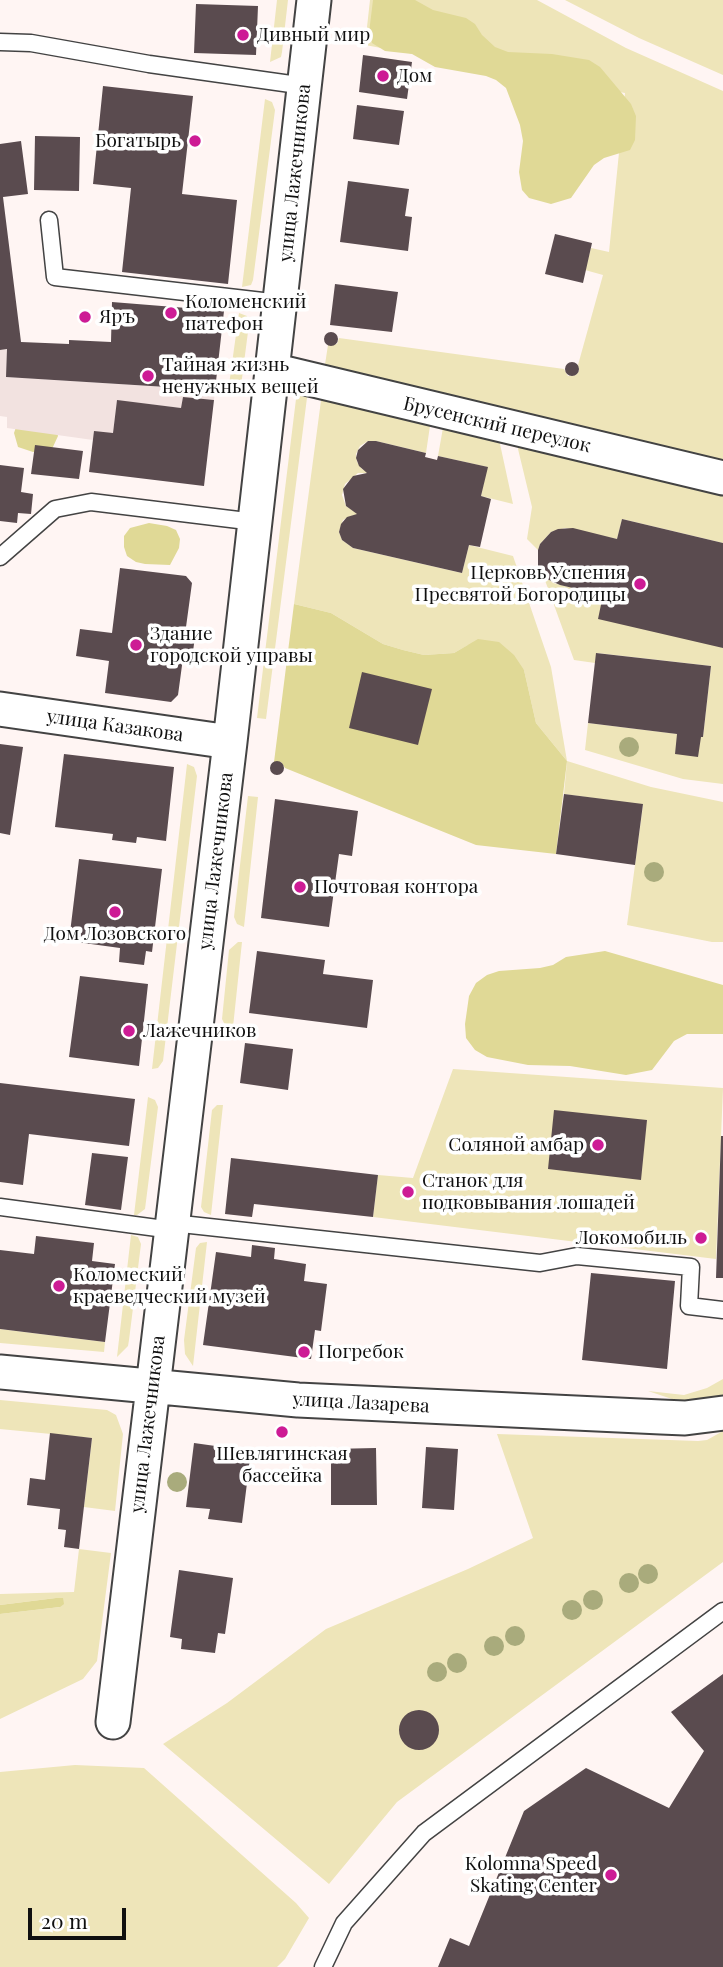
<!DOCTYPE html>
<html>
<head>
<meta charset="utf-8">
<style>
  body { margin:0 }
  #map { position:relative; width:723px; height:1967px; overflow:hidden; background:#fff5f3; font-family:"Playfair Display",serif }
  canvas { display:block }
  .scale { position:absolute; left:28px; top:1908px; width:98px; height:32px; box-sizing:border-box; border:4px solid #101010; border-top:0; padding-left:9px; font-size:21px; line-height:24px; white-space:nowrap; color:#101010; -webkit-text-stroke:5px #fff; paint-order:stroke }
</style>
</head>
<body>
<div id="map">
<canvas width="723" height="1967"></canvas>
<div class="scale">20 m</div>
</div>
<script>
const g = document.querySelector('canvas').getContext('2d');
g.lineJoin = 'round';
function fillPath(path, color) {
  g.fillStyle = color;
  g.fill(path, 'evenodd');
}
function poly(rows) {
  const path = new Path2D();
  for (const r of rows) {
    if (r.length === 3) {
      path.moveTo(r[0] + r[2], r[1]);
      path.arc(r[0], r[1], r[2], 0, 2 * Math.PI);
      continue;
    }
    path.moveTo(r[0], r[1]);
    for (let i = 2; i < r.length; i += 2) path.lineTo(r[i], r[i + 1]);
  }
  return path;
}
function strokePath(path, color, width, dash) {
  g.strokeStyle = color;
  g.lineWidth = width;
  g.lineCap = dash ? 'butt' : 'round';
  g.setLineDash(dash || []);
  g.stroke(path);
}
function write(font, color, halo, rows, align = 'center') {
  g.font = font + ' "Playfair Display",serif';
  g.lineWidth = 7;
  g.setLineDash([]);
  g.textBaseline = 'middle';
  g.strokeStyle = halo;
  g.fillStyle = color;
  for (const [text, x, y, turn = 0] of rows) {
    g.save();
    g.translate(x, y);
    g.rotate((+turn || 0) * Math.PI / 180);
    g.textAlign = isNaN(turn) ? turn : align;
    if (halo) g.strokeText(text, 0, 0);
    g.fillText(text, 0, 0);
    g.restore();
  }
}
fillPath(poly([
  [277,0,288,0,282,52,281,57,270,62],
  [370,0,537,0,626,48,723,91,723,467,324,371,328,345,337,344,339,338,564,369,568,376,576,375,579,371,578,365,603,275,585,270,591,248,609,252,625,93,365,45],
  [565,0,723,0,723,75,639,38],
  [265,99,272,102,275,110,253,280,251,285,242,287],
  [239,313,247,316,249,324,241,386,232,392,228,392],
  [308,390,266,719,257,718,296,399,300,393],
  [322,393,431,419,426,453,376,441,368,441,360,446,356,454,357,462,362,469,369,473,358,473,345,484,342,495,346,506,360,515,351,516,343,520,339,532,342,540,353,548,462,573,469,545,513,556,551,667,567,761,651,787,723,802,723,942,712,942,627,925,643,805,564,794,567,761,536,723,524,670,468,645,454,653,424,655,403,650,383,644,331,613,294,604],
  [444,422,494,435,500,444,513,504,481,496,487,467,438,456],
  [519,444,723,490,723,543,622,519,617,539,565,528,551,532,540,544,538,550,527,539,532,507,518,449],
  [542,572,553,583,603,595,723,648,723,784,683,779,585,750,588,723,703,737,711,666,597,653,595,663,574,660],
  [187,764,194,767,197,776,163,1061,158,1068,152,1069],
  [248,796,258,797,244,927,237,924,234,917],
  [238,942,242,942,233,1027,225,1025,222,1019,229,950],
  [453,1069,723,1088,716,1259,373,1217,378,1175,413,1178],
  [148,1097,155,1100,158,1107,145,1209,137,1215,134,1215],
  [217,1105,223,1105,211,1215,204,1212,201,1207,212,1110],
  [131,1235,138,1237,141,1244,129,1340,128,1346,117,1357],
  [207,1242,193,1366,185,1354,184,1340,196,1248,200,1243],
  [0,1329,105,1342,104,1352,0,1343],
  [723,1379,723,1395,696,1402,672,1399,648,1391,684,1395,707,1388],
  [0,1400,107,1410,116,1415,123,1434,115,1511,84,1507,92,1438,0,1429],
  [723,1431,723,1562,397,1802,329,1884,163,1744,227,1703,326,1629,468,1569,533,1538,497,1434,698,1441,707,1440],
  [79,1549,111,1553,97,1661,83,1679,0,1719,0,1614,60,1607,56,1598,0,1605,0,1594,74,1592],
  [75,1765,144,1768,296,1903,309,1918,285,1959,277,1967,0,1967,0,1772]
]), '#eee5b9');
fillPath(poly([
  [373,0,415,0,433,10,466,18,475,24,482,35,495,47,508,52,552,54,589,60,600,67,631,104,636,116,635,140,630,150,604,158,594,165,571,198,551,204,529,198,522,190,519,172,523,141,520,125,506,88,496,80,486,76,435,67,412,54,385,51,372,43,369,33],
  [18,421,55,423,58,436,52,449,33,452,18,447,14,433],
  [149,523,167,526,176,530,180,539,179,548,170,565,145,564,136,562,127,556,124,547,124,536,130,528],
  [294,604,331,613,383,644,403,650,424,655,454,653,478,639,499,642,514,655,524,670,536,723,567,761,556,854,476,845,285,768,281,762,274,762],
  [605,951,723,985,723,1034,687,1034,674,1041,652,1070,626,1075,570,1066,528,1065,487,1057,475,1050,466,1038,465,1024,469,996,476,983,487,975,499,971,540,968,553,965,566,957],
  [56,1598,63,1598,64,1604,60,1607,0,1614,0,1605]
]), '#e0d996');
fillPath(poly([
  [7,349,7,377,215,390,214,400,183,397,181,408,117,401,113,433,93,440,7,428,7,417,0,416,0,350]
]), '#f2e2e0');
fillPath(poly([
  [196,4,258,6,256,55,194,53],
  [363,55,412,62,407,99,359,92],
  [103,86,193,96,182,194,237,200,228,284,122,272,131,188,93,184],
  [357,105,404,111,399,145,353,139],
  [35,136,80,137,79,191,34,190],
  [21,141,28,194,3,197,21,342,69,344,69,340,111,342,112,302,224,311,215,390,6,377,7,349,0,350,0,144],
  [348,181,409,189,405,216,412,217,408,251,340,242],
  [555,234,592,243,583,283,545,274],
  [335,284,398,292,392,332,330,325],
  [331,339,7],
  [572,369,7],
  [183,397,214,400,204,486,89,472,94,431,113,433,117,400,181,408],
  [368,441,376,441,426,453,425,457,437,460,438,456,488,467,481,496,491,499,480,547,469,545,462,573,353,548,342,540,339,532,341,524,347,517,357,514,346,506,343,489,353,476,367,473,359,466,356,458,358,450],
  [35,445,83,451,79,479,31,474],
  [0,465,24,468,21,492,33,494,31,514,18,513,17,523,0,521],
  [622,519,723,543,723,648,598,619,603,595,560,585,547,579,542,572,538,566,538,550,540,544,551,532,558,529,573,528,617,539],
  [120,568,186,576,192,583,186,627,196,629,192,659,183,658,178,695,171,702,105,693,109,661,76,656,80,629,112,633],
  [596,653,711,666,703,737,701,737,698,757,675,754,677,734,588,723],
  [362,672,432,689,418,745,349,728],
  [0,744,23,747,10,835,0,833],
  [64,754,174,767,166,841,137,837,136,843,112,840,113,834,55,827],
  [277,768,7],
  [564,794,643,804,635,865,556,854],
  [275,799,358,811,352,856,339,854,329,927,261,918],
  [79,859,162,869,152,952,146,951,144,965,119,962,120,948,69,941],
  [257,951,325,960,323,974,373,980,367,1028,249,1013],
  [80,976,148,984,139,1066,69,1057],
  [245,1043,293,1049,288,1090,240,1083],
  [0,1083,135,1099,129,1146,29,1134,23,1185,0,1182],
  [554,1110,647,1120,641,1180,548,1169],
  [721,1136,723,1136,723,1278,716,1278],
  [92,1153,128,1157,121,1210,85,1205],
  [231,1158,378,1175,373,1217,254,1204,252,1217,225,1214],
  [36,1236,94,1243,92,1261,115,1264,105,1342,0,1329,0,1250,34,1254],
  [252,1245,275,1248,274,1259,306,1264,304,1281,327,1284,321,1331,315,1330,311,1359,203,1345,216,1252,251,1257],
  [591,1273,675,1281,667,1369,582,1360],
  [50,1433,92,1438,79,1549,64,1547,66,1530,58,1529,60,1509,27,1505,30,1478,45,1480],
  [194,1443,251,1451,242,1523,208,1519,210,1509,186,1507],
  [426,1447,458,1449,454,1510,422,1508],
  [376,1448,377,1505,331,1505,331,1449],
  [179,1570,233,1578,225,1634,218,1633,215,1653,181,1649,182,1639,170,1637],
  [723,1674,723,1967,438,1967,450,1938,469,1946,524,1811,586,1768,669,1808,704,1751,671,1712],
  [419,1730,20]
]), '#5a4b4f');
const lane = poly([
  [0,42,31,43,149,64,305,86],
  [49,220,55,277,280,303],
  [0,557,55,509,91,502,255,522],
  [0,1207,172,1230],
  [172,1223,540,1263,577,1256,691,1267,689,1306,723,1310],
  [323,1967,344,1923,424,1833,723,1611]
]);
const street = poly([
  [272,370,723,478],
  [0,709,230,742],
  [0,1372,298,1400,661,1417,685,1418,723,1413],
  [113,1722,230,742,314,0]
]);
strokePath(lane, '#434343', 19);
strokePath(street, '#434343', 37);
strokePath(lane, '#fff', 16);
strokePath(street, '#fff', 33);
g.fillStyle = '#a9ab7c';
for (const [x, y] of [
  [629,747],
  [654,872],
  [177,1482],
  [648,1574],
  [629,1583],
  [593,1600],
  [572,1610],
  [515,1636],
  [494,1646],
  [457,1663],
  [437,1672]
]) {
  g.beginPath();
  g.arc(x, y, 10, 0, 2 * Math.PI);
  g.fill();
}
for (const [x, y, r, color] of [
  [243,35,7,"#cd1b95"],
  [383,76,7,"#cd1b95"],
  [195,141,7,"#cd1b95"],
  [171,313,7,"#cd1b95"],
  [85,317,7,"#cd1b95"],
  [148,376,7,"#cd1b95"],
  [640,584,7,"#cd1b95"],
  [136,645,7,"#cd1b95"],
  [300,887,7,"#cd1b95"],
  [115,912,7,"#cd1b95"],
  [129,1031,7,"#cd1b95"],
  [598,1145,7,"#cd1b95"],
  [408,1192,7,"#cd1b95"],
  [701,1238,7,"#cd1b95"],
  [59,1286,7,"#cd1b95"],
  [304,1352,7,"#cd1b95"],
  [282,1432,7,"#cd1b95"],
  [611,1875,7,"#cd1b95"]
]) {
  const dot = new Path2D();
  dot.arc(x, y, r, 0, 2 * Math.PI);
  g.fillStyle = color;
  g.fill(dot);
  strokePath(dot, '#fff', 2.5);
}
write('19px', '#101010', '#fff', [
  ["Дивный мир",257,35],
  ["Дом",397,76],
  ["Богатырь",181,141,"right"],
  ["Коломенский",185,302],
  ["патефон",185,324],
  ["Яръ",99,317],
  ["Тайная жизнь",162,365],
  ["ненужных вещей",162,387],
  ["Церковь Успения",626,573,"right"],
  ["Пресвятой Богородицы",626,595,"right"],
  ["Здание",150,634],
  ["городской управы",150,656],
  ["Почтовая контора",314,887],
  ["Дом Лозовского",115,934,"center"],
  ["Лажечников",143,1031],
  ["Соляной амбар",584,1145,"right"],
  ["Станок для",422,1181],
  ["подковывания лошадей",422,1203],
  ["Локомобиль",687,1238,"right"],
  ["Коломеский",73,1275],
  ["краеведческий музей",73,1297],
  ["Погребок",318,1352],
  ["Шевлягинская",282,1454,"center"],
  ["бассейка",282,1476,"center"],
  ["Kolomna Speed",597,1864,"right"],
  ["Skating Center",597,1886,"right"]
], 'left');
write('19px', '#101010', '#fff', [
  ["улица Лажечникова",295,173,-84],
  ["Брусенский переулок",497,425,13],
  ["улица Казакова",115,726,8],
  ["улица Лажечникова",216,861,-83],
  ["улица Лазарева",361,1403,3],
  ["улица Лажечникова",148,1424,-83]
]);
</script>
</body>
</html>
